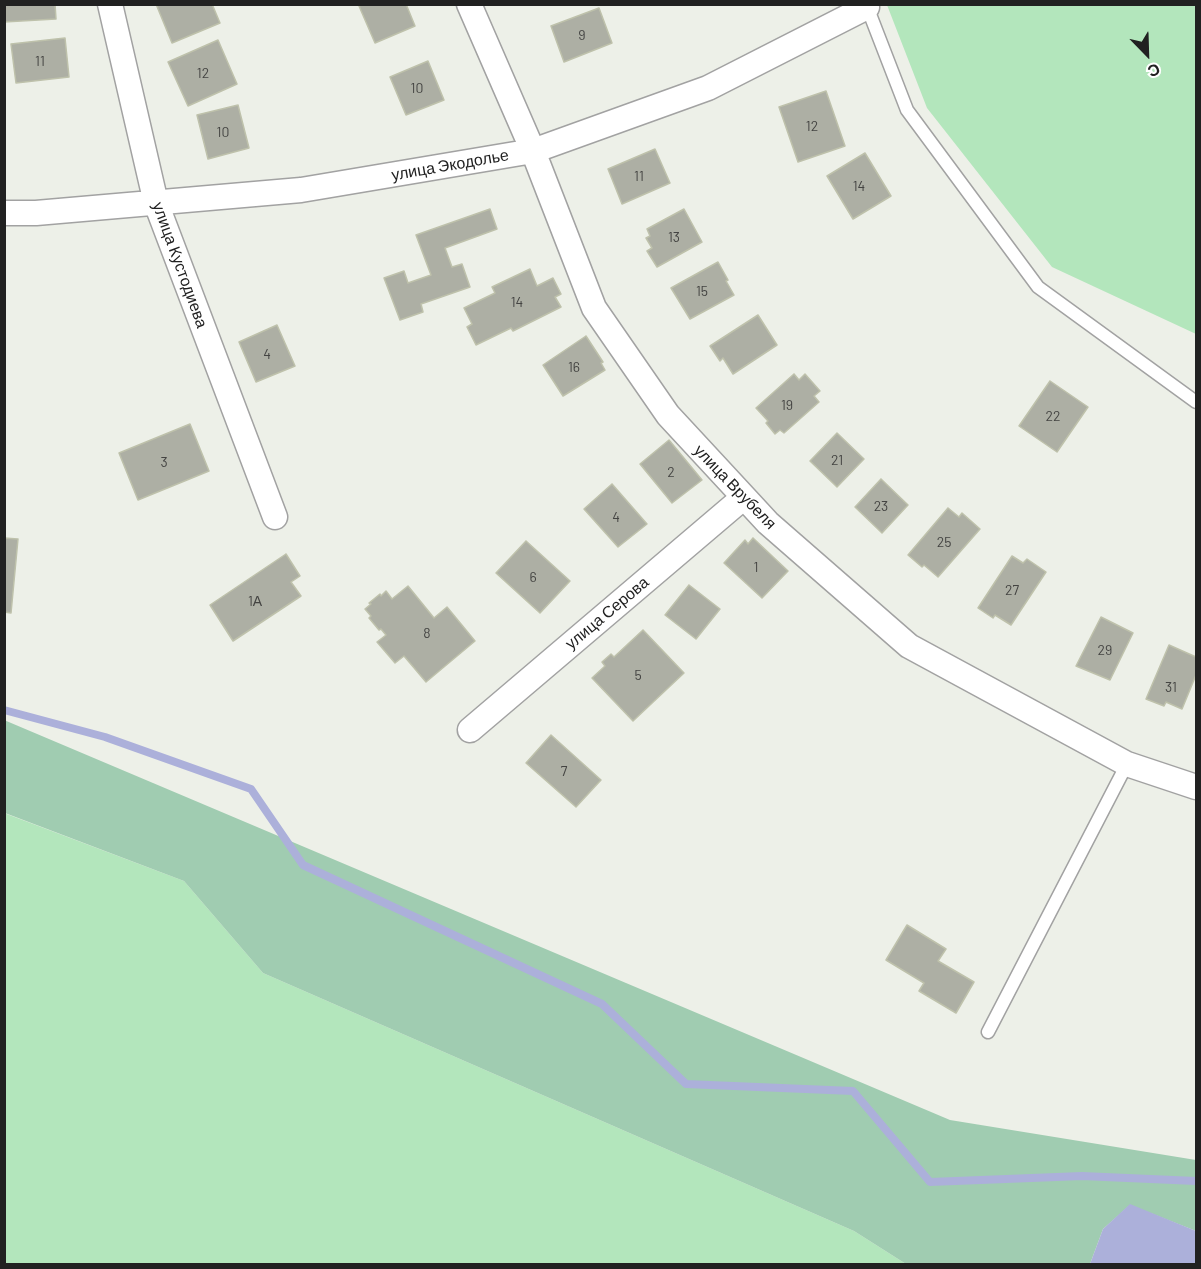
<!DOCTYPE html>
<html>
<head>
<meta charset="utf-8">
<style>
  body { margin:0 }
  #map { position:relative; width:1201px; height:1269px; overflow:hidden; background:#edf0e8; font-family:Barlow,sans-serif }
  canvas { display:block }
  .frame { position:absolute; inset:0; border:6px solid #212121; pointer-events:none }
  .north { position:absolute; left:1117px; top:24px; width:60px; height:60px; -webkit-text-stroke:4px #fff; paint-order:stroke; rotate:157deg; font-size:16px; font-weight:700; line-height:24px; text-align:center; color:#212121 }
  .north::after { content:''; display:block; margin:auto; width:21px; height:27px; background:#212121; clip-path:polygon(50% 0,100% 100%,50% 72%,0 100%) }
</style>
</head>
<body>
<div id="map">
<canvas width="1201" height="1269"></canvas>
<div class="frame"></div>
<div class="north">С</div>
</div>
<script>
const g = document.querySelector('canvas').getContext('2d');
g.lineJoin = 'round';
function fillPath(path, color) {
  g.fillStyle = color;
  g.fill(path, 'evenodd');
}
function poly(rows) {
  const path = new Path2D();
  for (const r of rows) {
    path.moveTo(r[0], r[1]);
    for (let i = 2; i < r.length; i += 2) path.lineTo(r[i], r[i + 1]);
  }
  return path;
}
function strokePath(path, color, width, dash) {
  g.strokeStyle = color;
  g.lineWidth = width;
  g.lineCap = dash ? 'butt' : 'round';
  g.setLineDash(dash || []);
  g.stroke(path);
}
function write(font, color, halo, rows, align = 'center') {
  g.font = font + ' Barlow,sans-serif';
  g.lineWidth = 4.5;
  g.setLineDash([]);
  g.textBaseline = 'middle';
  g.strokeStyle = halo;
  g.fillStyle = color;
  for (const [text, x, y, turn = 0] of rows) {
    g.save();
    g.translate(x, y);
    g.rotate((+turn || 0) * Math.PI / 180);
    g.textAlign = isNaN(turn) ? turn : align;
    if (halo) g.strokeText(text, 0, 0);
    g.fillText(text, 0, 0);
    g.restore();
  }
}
fillPath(poly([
  [887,5,1196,5,1196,334,1052,267,927,108],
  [4,813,184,881,263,973,854,1231,906,1264,5,1264]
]), '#b3e6bc');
fillPath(poly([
  [4,720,950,1120,1196,1160,1196,1231,1130,1205,1103,1229,1090,1264,906,1264,854,1231,263,973,184,881,5,813]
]), '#a0ccb1');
fillPath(poly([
  [1130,1204,1196,1231,1196,1264,1090,1264,1103,1229]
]), '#acb0da');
strokePath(poly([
  [4,710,105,737,251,789,303,865,602,1004,686,1084,853,1091,930,1182,1082,1176,1196,1181]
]), '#acb0da', 8);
const building = poly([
  [4,4,55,4,56,19,4,22,4,4],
  [156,4,212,4,220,23,172,43,156,4],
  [363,4,406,4,415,26,375,43,359,6,363,4],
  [599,8,612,43,564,62,551,26,599,8],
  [65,38,69,77,16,83,11,44,65,38],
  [218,40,237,84,188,106,168,62,218,40],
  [428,61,444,100,406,115,390,77,428,61],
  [826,91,845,146,798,162,779,107,826,91],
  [238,105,249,148,208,159,197,115,238,105],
  [655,149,670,183,622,204,608,169,655,149],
  [865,153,891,196,853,219,827,176,865,153],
  [490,209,497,229,445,248,452,267,462,264,470,287,421,304,423,312,400,320,384,278,404,271,408,283,431,275,416,235,490,209],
  [684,209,702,242,657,267,647,251,652,248,646,238,650,236,647,229,684,209],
  [718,262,728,280,726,281,734,295,690,319,671,288,718,262],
  [530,269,537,286,553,278,561,294,555,297,561,307,513,331,511,328,476,345,467,327,472,324,464,308,495,293,492,287,530,269],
  [758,315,777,345,733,374,723,358,720,361,710,346,758,315],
  [277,325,295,366,256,382,239,342,277,325],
  [586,336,603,362,601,363,605,370,563,396,543,365,586,336],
  [794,374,799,380,805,374,820,391,814,396,819,402,784,433,780,430,775,434,766,423,768,421,756,408,794,374],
  [1050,381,1088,407,1057,452,1019,426,1050,381],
  [190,424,209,471,138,500,119,453,190,424],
  [837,433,864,459,837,487,810,461,837,433],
  [669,440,702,480,672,503,640,464,669,440],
  [881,479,908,505,882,533,855,507,881,479],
  [612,484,647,524,618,547,584,509,612,484],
  [948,508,959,517,962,513,980,529,938,577,924,565,922,567,908,555,948,508],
  [4,538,18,539,11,613,4,612,4,538],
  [753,538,788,571,762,598,724,563,745,540,748,544,753,538],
  [526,541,570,581,540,613,496,573,526,541],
  [286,554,300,576,291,582,301,596,233,641,210,605,286,554],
  [1012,556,1023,563,1027,559,1046,572,1011,625,995,615,993,618,978,608,1012,556],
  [689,585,720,609,696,639,665,615,689,585],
  [408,586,434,618,447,607,475,641,426,682,404,656,395,663,377,642,386,635,381,629,379,630,369,618,371,616,365,609,371,604,369,603,380,594,381,596,386,591,392,599,408,586],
  [1101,617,1133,633,1110,680,1076,666,1101,617],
  [643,630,684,673,633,721,592,678,605,666,602,662,611,654,614,657,643,630],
  [1169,645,1196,657,1196,675,1182,709,1166,702,1164,706,1146,699,1169,645],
  [551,735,601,780,576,807,526,763,551,735],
  [907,925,946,949,938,961,974,982,956,1013,919,991,924,983,886,960,907,925]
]);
fillPath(building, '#adafa4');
strokePath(building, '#bec1ab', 1.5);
const lane = poly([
  [866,4,907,110,1038,287,1196,402],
  [988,1032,1127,764]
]);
const street = poly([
  [110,4,156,203,275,517],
  [469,4,533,151,594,308,668,415,744,497,768,523,909,646,1127,764,1196,787],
  [4,213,36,213,301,190,533,151,708,88,867,7],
  [470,730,744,497]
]);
strokePath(lane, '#a2a2a2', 15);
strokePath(street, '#a2a2a2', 27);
strokePath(lane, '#fff', 12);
strokePath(street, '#fff', 24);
write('14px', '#444442', null, [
  ["9",582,35],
  ["11",40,61],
  ["12",203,73],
  ["10",417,88],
  ["12",812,126],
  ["10",223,132],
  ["11",639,176],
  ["14",859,186],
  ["13",674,237],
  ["15",702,291],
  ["14",517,302],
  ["4",267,354],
  ["16",574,367],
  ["19",787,405],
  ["22",1053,416],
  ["21",837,460],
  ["3",164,462],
  ["2",671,472],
  ["23",881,506],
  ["4",616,517],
  ["25",944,542],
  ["1",756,567],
  ["6",533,577],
  ["27",1012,590],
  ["1А",255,601],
  ["8",427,633],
  ["29",1105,650],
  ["5",638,675],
  ["31",1171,687],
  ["7",564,771]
]);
write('16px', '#212121', '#fff', [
  ["улица Экодолье",450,165,-10],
  ["улица Кустодиева",180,265,70],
  ["улица Врубеля",735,487,46],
  ["улица Серова",607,613,-40]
]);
</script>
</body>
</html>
